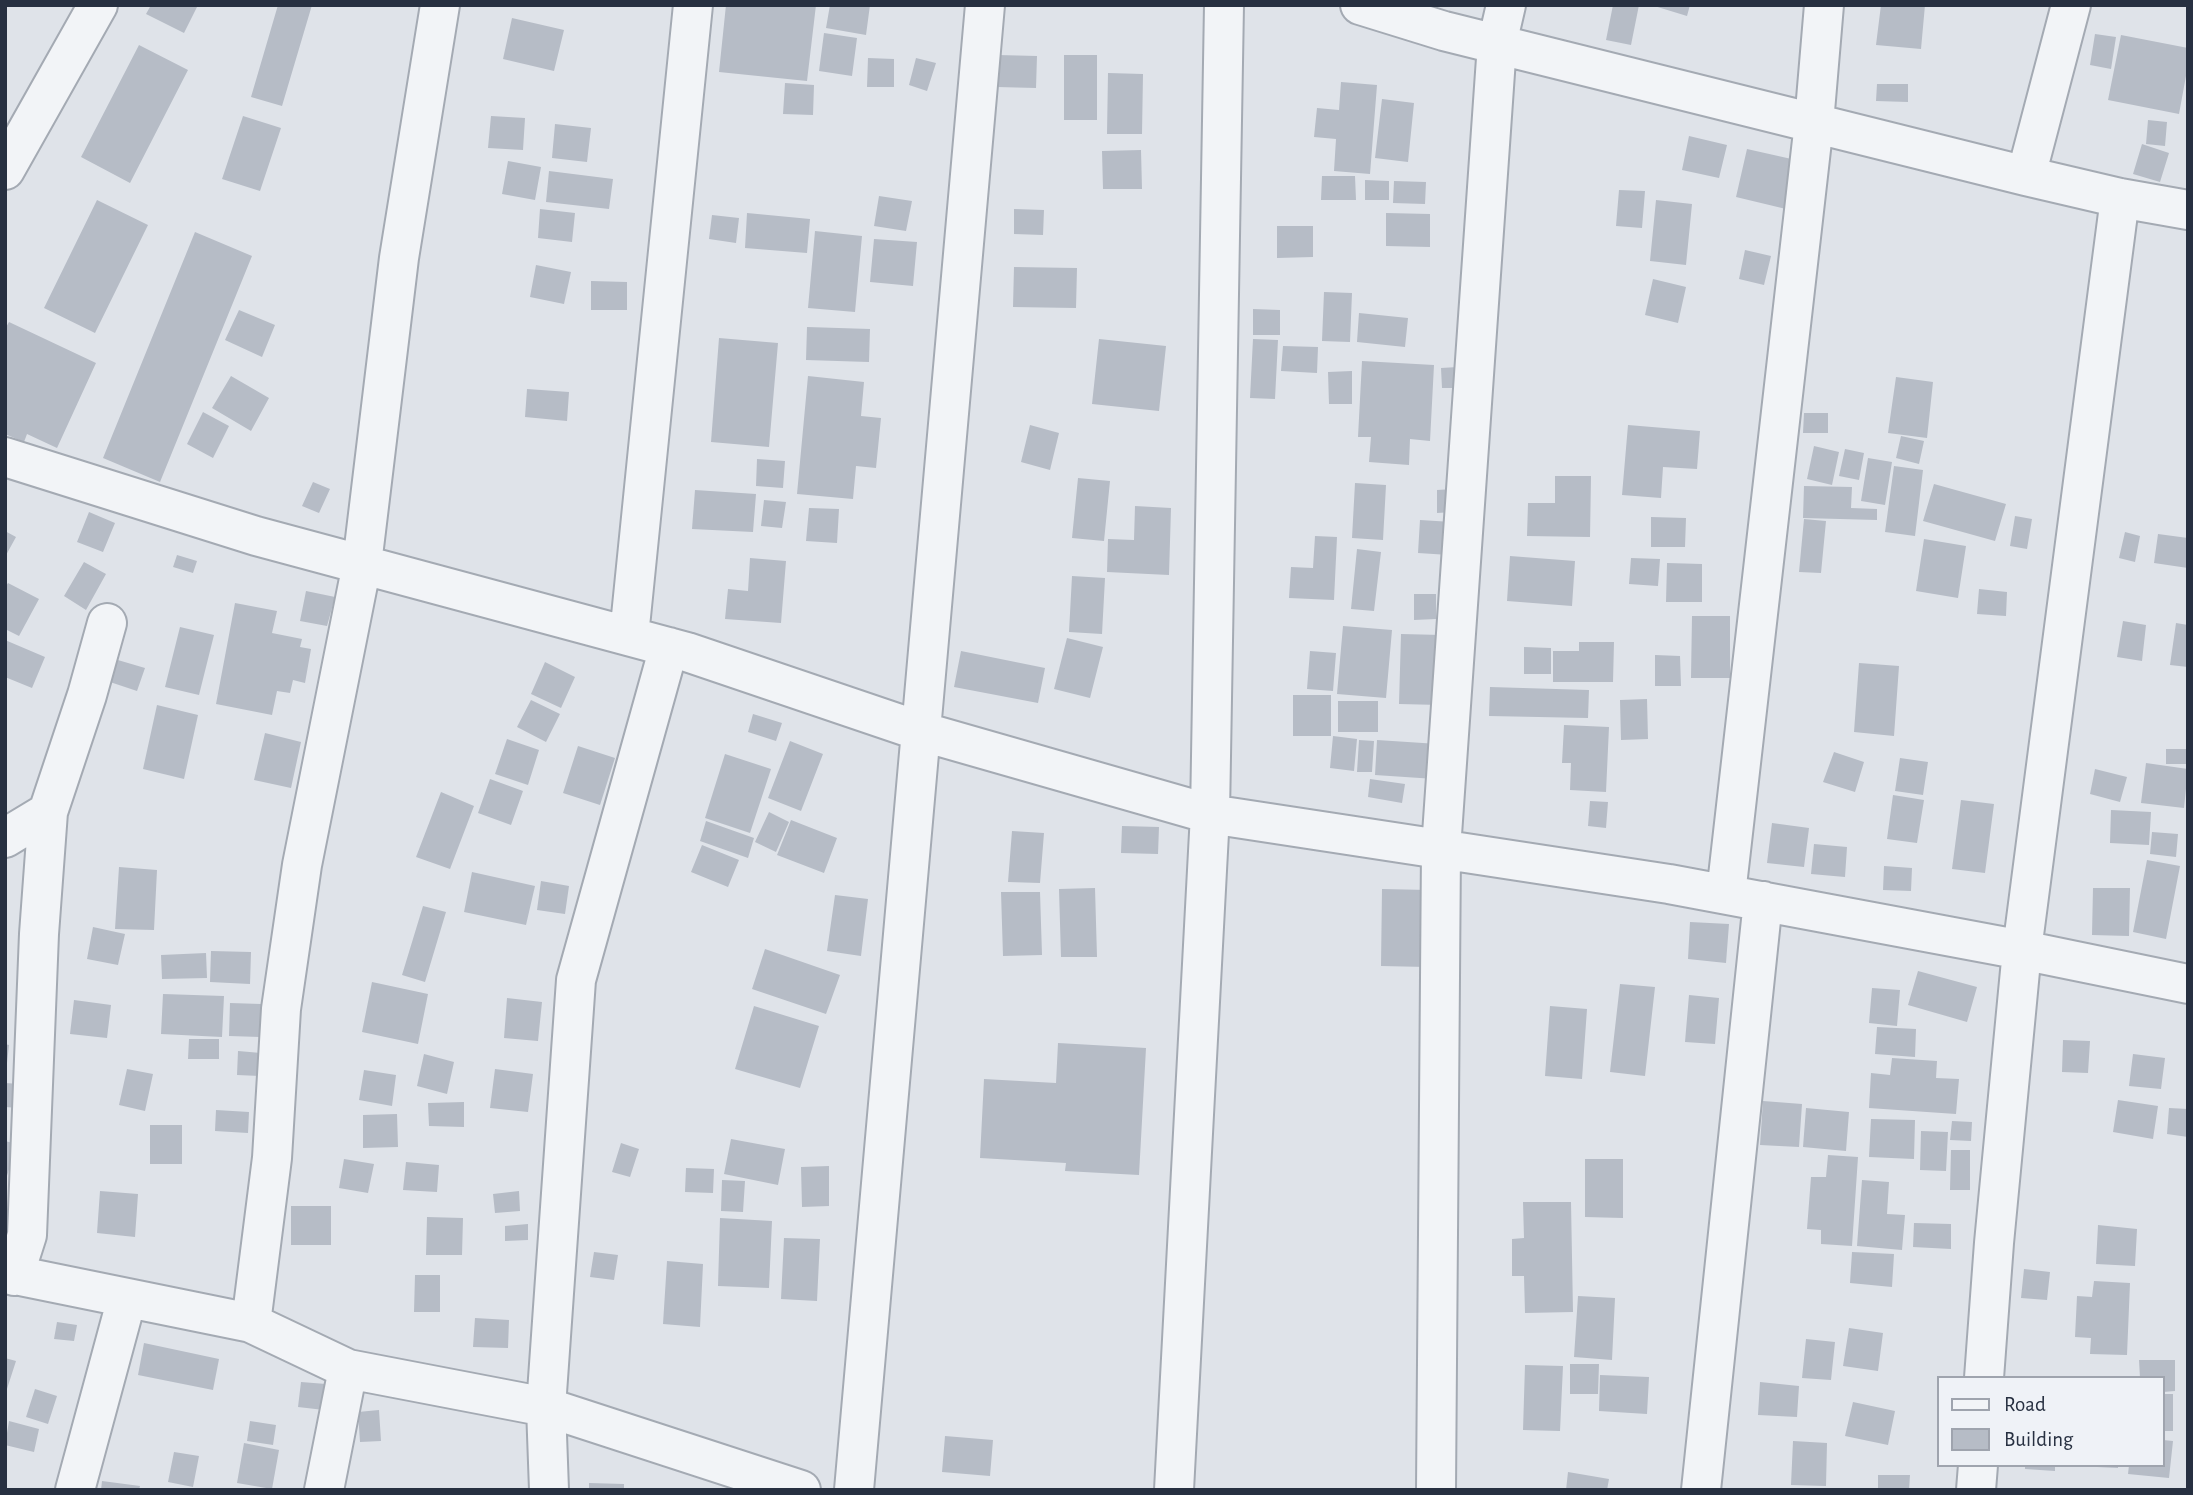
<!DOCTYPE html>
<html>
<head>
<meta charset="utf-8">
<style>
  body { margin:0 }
  #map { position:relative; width:2193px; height:1495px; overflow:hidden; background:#dfe3e9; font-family:"Alegreya Sans",sans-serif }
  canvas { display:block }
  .frame { position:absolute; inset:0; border:7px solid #273041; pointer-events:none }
  .legend { position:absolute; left:1937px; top:1376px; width:228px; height:91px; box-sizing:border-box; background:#eff2f7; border:2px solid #9fa4ae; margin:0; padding:9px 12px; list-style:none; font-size:21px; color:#273041 }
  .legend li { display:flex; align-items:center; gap:14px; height:35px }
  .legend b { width:35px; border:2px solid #9fa4ae }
</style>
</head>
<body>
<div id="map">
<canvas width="2193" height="1495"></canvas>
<div class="frame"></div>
<ul class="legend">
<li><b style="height:9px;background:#f2f4f7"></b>Road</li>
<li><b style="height:19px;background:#b6bcc6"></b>Building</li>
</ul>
</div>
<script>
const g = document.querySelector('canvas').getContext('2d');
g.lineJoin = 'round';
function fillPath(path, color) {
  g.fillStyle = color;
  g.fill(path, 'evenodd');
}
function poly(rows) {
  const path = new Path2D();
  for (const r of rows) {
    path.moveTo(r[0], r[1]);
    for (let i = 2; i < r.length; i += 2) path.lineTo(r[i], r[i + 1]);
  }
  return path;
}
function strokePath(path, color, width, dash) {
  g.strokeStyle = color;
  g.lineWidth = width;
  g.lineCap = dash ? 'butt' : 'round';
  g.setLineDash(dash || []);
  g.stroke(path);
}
fillPath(poly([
  [151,5,198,5,184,33,146,14],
  [278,5,312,5,282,106,251,97],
  [726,5,816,5,807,81,719,72],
  [830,5,870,5,866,35,826,28],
  [1613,5,1639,5,1631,45,1606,40],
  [1651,5,1690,5,1687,16],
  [1881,5,1925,5,1921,49,1876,45],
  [512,18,564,30,554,71,503,59],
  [824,33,857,38,852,76,819,71],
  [2095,34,2116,37,2111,69,2090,65],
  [2121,35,2188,48,2188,65,2179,114,2108,100],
  [139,45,188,70,130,183,81,157],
  [998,55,1037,56,1036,88,997,87],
  [1064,55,1097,55,1097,120,1064,120],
  [868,58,894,59,894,87,867,87],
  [916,58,936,63,927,91,909,85],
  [1108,73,1143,74,1142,134,1107,134],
  [1341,82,1377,85,1370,174,1334,171,1336,139,1314,137,1317,108,1339,110],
  [785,83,814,85,813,115,783,114],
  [1877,84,1908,84,1908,102,1876,101],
  [1382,99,1414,103,1408,162,1375,158],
  [243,116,281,128,260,191,222,179],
  [491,116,525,118,523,150,488,148],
  [2148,120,2167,122,2165,146,2146,144],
  [555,124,591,128,587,162,552,158],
  [1689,136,1727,145,1719,178,1682,170],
  [2142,144,2169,153,2160,182,2133,174],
  [1747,149,1796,160,1786,209,1736,197],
  [1141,150,1142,189,1103,189,1102,151],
  [508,161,541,167,535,200,502,194],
  [549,171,613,179,609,209,546,202],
  [1322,176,1355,176,1356,200,1321,200],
  [1365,180,1389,181,1389,200,1365,200],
  [1394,181,1426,182,1425,204,1393,203],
  [1619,190,1645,191,1642,228,1616,226],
  [879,196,912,201,906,231,874,226],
  [97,200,148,225,95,333,44,308],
  [1656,200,1692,204,1686,265,1650,261],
  [540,209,575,213,572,242,538,238],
  [1014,209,1044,210,1043,235,1014,234],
  [747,213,810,219,807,253,745,248],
  [1386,213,1430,214,1430,247,1386,246],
  [712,215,739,218,736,243,709,239],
  [1277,226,1313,226,1313,257,1277,258],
  [815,231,862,236,855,312,808,308],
  [195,232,252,256,160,482,103,458],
  [874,239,917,242,913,286,870,282],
  [1745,250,1771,256,1764,285,1739,279],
  [536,265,571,272,564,304,530,297],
  [1014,267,1077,268,1076,308,1013,307],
  [1653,279,1686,287,1678,323,1645,315],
  [591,281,627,282,627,310,591,310],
  [1324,292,1352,293,1350,342,1322,341],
  [1253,309,1280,310,1280,335,1253,335],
  [239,310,275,325,262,357,225,340],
  [1359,313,1408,318,1405,347,1357,342],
  [9,322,96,363,57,448,27,434,24,442,5,434,5,329],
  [807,327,870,329,869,362,806,360],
  [719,338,778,343,769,447,711,442],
  [1099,339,1166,346,1159,411,1092,404],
  [1253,339,1278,340,1275,399,1250,398],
  [1283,346,1318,347,1317,373,1281,371],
  [1362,361,1434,365,1430,441,1410,439,1409,465,1369,462,1371,437,1358,437],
  [1458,367,1458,388,1442,388,1441,368],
  [1352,371,1352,404,1329,404,1328,372],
  [231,376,269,398,251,431,212,408],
  [808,376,864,382,861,416,881,418,876,468,856,466,853,499,797,494],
  [1896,377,1933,382,1927,438,1888,433],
  [527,389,569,392,567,421,525,417],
  [203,412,229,426,213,458,187,444],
  [1804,413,1828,413,1828,433,1803,433],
  [1030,425,1059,433,1050,470,1021,462],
  [1628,425,1700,431,1697,469,1663,467,1661,498,1622,495],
  [1901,436,1924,441,1919,464,1896,458],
  [1814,446,1839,452,1832,485,1807,479],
  [1845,449,1864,453,1859,480,1839,476],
  [1868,458,1892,462,1885,505,1861,501],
  [757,459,785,461,783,488,756,486],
  [1894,466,1923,470,1915,536,1885,532],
  [1555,476,1591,476,1590,537,1527,536,1528,503,1555,503],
  [1078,478,1110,481,1104,541,1072,538],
  [313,482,330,489,319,513,302,506],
  [1355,483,1386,485,1383,540,1352,538],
  [1934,484,2006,504,1995,541,1923,521],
  [1804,486,1852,487,1851,508,1877,509,1877,520,1803,518],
  [1453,489,1453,512,1437,513,1437,490],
  [695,490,756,494,753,532,692,529],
  [764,500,786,502,782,528,761,526],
  [1135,506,1171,508,1169,575,1107,572,1108,539,1134,540],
  [809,508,839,509,837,543,806,541],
  [89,512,115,523,103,552,77,542],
  [2015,516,2032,519,2027,549,2010,546],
  [1651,517,1686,518,1685,547,1651,547],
  [1804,519,1826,521,1821,573,1799,572],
  [1420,520,1452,522,1449,555,1418,553],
  [5,531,16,537,5,557],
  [2125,532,2140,536,2135,562,2119,558],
  [2158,534,2188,538,2188,568,2154,563],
  [1315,536,1337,537,1334,600,1289,598,1291,567,1313,568],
  [1924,539,1966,546,1958,598,1916,591],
  [1357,549,1381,552,1374,611,1351,609],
  [177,555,197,561,193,573,173,567],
  [1510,556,1575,561,1572,606,1507,601],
  [750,558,786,561,781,623,725,619,728,589,748,591],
  [1631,558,1660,559,1658,586,1629,584],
  [84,562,106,574,86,610,64,596],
  [1667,563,1702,564,1702,602,1666,602],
  [1072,576,1105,578,1102,634,1069,632],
  [8,583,39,599,19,636,5,629,5,588],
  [1979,589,2007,592,2006,616,1977,614],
  [306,591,335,597,327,626,300,621],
  [1414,594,1436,594,1436,619,1414,620],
  [235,603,277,611,272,633,302,639,300,647,311,649,305,683,293,680,290,693,277,691,272,715,216,704],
  [1692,616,1730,616,1730,678,1691,678],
  [2123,621,2146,625,2142,661,2117,657],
  [2176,623,2188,625,2188,667,2170,665],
  [1343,626,1392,630,1386,698,1337,694],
  [180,627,214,635,199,695,165,687],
  [1401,634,1442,635,1440,705,1399,704],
  [1067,638,1103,647,1090,698,1054,689],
  [5,640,45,657,32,688,5,677],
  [1579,642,1614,642,1613,682,1553,682,1553,651,1579,651],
  [1524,647,1551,648,1551,674,1524,674],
  [961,651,1045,668,1038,703,954,687],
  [1310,651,1336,653,1333,691,1307,689],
  [1655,655,1680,656,1681,686,1655,686],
  [111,658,145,668,137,691,104,680],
  [545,662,575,677,561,708,531,694],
  [1859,663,1899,666,1894,736,1854,732],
  [1490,687,1589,690,1588,718,1489,716],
  [1293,695,1331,695,1331,736,1293,736],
  [1647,699,1648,739,1621,740,1620,700],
  [531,700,560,714,546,742,517,727],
  [1338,701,1378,701,1378,732,1338,732],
  [157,705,198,715,184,779,143,769],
  [753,714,782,723,776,741,748,732],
  [1564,725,1609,727,1606,792,1570,790,1571,763,1562,763],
  [265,733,301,742,291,788,254,780],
  [1333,736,1357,739,1354,771,1330,768],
  [507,739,539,750,528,785,495,774],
  [1359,740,1374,741,1372,772,1357,772],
  [1377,740,1438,744,1435,779,1375,775],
  [790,741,823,754,801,811,768,798],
  [578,746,615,758,600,805,563,793],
  [2166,749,2188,749,2188,764,2166,764],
  [1834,752,1864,762,1855,792,1823,782],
  [725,754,771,769,750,833,705,818],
  [1900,758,1928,762,1923,795,1895,791],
  [2146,763,2188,769,2184,808,2141,803],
  [2095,769,2127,777,2120,802,2090,794],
  [490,779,523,791,511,825,478,813],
  [1370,779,1405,784,1402,803,1368,797],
  [441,792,474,806,450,869,416,857],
  [1893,795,1924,800,1917,843,1887,839],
  [1961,800,1994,804,1985,873,1952,869],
  [1590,801,1608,802,1606,828,1588,826],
  [2111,810,2151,812,2149,845,2110,843],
  [769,812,789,822,776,852,755,842],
  [791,820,837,838,824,873,777,855],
  [706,821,754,838,748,858,700,841],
  [1772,823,1809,828,1804,867,1767,863],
  [1122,826,1159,827,1158,854,1121,853],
  [1012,831,1044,833,1040,883,1008,882],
  [2152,832,2178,834,2176,857,2150,854],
  [1814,844,1847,847,1845,877,1811,874],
  [702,845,739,860,728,887,691,872],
  [2147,860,2180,866,2166,939,2133,932],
  [1884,866,1912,868,1911,891,1883,890],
  [119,867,157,870,154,930,115,929],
  [472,872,535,886,526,925,464,912],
  [541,881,569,886,565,914,537,910],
  [1095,888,1097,957,1061,957,1059,889],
  [2093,888,2130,888,2129,936,2092,935],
  [1382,889,1428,890,1427,967,1381,966],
  [1001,892,1040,892,1042,955,1003,956],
  [835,895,868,899,861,956,827,951],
  [423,906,446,912,425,982,402,975],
  [1690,922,1729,924,1726,963,1688,959],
  [93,927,125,934,118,965,87,959],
  [765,949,840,975,826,1014,752,989],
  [211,951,251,952,250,984,210,982],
  [206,953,207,978,162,979,161,955],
  [1918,971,1977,987,1967,1022,1908,1005],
  [372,982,428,994,418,1044,362,1032],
  [1620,984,1655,987,1645,1076,1610,1072],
  [1872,988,1900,990,1897,1026,1869,1023],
  [163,994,224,996,222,1037,161,1034],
  [1689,995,1719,998,1715,1044,1685,1042],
  [507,998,542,1002,538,1041,504,1038],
  [74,1000,111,1005,107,1038,70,1034],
  [230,1003,261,1004,260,1037,229,1036],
  [754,1006,819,1026,800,1088,735,1069],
  [1550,1006,1587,1009,1582,1079,1545,1076],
  [1877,1027,1916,1029,1915,1057,1875,1054],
  [189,1039,219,1039,219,1059,188,1059],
  [2063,1040,2090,1041,2088,1073,2062,1072],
  [1058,1043,1146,1048,1139,1175,1065,1171,1066,1163,980,1158,984,1079,1056,1083],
  [5,1044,9,1045,7,1063,5,1063],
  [238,1051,261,1053,260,1076,237,1075],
  [424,1054,454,1062,447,1094,417,1086],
  [2133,1054,2165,1058,2161,1089,2129,1086],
  [1892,1058,1937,1061,1936,1078,1959,1079,1956,1114,1869,1108,1871,1073,1890,1075],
  [127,1069,153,1074,145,1111,119,1105],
  [495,1069,533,1074,528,1112,490,1108],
  [364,1070,396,1075,392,1106,359,1100],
  [5,1083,21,1084,19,1108,5,1107],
  [2118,1100,2158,1106,2153,1139,2113,1132],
  [1763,1101,1802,1104,1799,1147,1760,1145],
  [464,1102,464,1127,429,1126,428,1103],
  [1806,1108,1849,1112,1846,1151,1803,1147],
  [2169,1108,2188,1109,2188,1137,2167,1134],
  [216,1110,249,1112,248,1133,215,1131],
  [397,1114,398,1147,363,1148,363,1115],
  [1871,1119,1915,1120,1914,1159,1869,1157],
  [1952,1121,1972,1122,1971,1141,1950,1140],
  [150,1125,182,1125,182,1164,150,1164],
  [1921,1131,1948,1132,1946,1171,1920,1170],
  [731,1139,785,1149,778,1185,724,1174],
  [5,1141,17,1144,6,1179,5,1179],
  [621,1143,639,1149,630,1177,612,1172],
  [1951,1150,1970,1150,1970,1190,1950,1190],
  [1828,1155,1858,1157,1852,1246,1821,1244,1821,1230,1807,1229,1811,1177,1826,1177],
  [344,1159,374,1164,368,1193,339,1188],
  [1585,1159,1623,1159,1623,1218,1585,1217],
  [406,1162,439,1165,437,1192,403,1190],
  [829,1166,829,1206,802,1207,801,1167],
  [686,1168,714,1169,713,1193,685,1192],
  [722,1180,745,1181,743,1212,721,1211],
  [1862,1180,1889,1182,1887,1214,1905,1215,1902,1250,1857,1246],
  [100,1191,138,1194,135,1237,97,1233],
  [519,1191,520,1211,495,1213,493,1194],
  [1523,1202,1571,1202,1573,1312,1525,1313,1524,1276,1512,1276,1512,1239,1524,1238],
  [291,1206,331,1206,331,1245,291,1245],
  [427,1217,463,1218,462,1255,426,1255],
  [720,1218,772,1221,769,1288,718,1286],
  [1914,1223,1951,1224,1951,1249,1913,1247],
  [528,1224,528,1240,505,1241,505,1226],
  [2098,1225,2137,1229,2135,1266,2096,1264],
  [784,1238,820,1239,817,1301,781,1299],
  [594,1252,618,1255,614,1280,590,1277],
  [1852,1252,1894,1254,1892,1287,1850,1283],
  [667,1261,703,1264,700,1327,663,1324],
  [2024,1269,2050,1272,2047,1300,2021,1298],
  [415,1275,440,1275,440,1312,414,1312],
  [2094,1281,2130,1283,2127,1355,2090,1354,2091,1338,2075,1337,2077,1296,2092,1297],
  [1578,1296,1615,1298,1612,1360,1574,1357],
  [475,1318,509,1320,508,1348,473,1347],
  [57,1322,77,1325,74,1341,54,1339],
  [1849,1328,1883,1333,1878,1371,1843,1366],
  [1806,1339,1835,1342,1831,1380,1802,1378],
  [144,1343,219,1359,213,1390,138,1375],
  [5,1358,16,1361,6,1392,5,1392],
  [2139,1360,2175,1360,2175,1391,2163,1392,2163,1378,2140,1378],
  [1570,1364,1599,1364,1598,1394,1570,1394],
  [1525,1365,1563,1366,1560,1431,1523,1430],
  [1600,1375,1649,1377,1647,1414,1599,1411],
  [301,1382,326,1384,324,1410,298,1407],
  [1760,1382,1799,1386,1797,1417,1758,1415],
  [35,1389,57,1396,48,1424,26,1417],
  [2163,1394,2173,1394,2173,1431,2163,1431],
  [1853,1402,1895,1411,1888,1445,1845,1436],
  [379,1410,381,1441,360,1442,358,1412],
  [9,1421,39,1429,34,1452,5,1445],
  [250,1421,276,1425,273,1445,247,1441],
  [945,1436,993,1440,990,1476,942,1472],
  [2163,1440,2173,1441,2169,1478,2128,1474,2129,1465,2163,1465],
  [1793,1441,1827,1443,1826,1486,1791,1485],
  [244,1443,279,1450,272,1489,237,1483],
  [174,1452,199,1456,193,1487,168,1482],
  [2025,1465,2055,1465,2055,1471,2025,1469],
  [2097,1465,2118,1465,2118,1468,2097,1467],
  [1568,1472,1609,1479,1607,1490,1566,1490],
  [1878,1475,1910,1475,1909,1490,1878,1490],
  [102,1481,140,1486,139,1490,101,1490],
  [589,1483,624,1484,624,1490,589,1490]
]), '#b6bcc6');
const minor = poly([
  [1360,5,1444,31,2026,176,2120,198,2188,210],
  [5,170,98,5],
  [2026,176,2071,5],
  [5,457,256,536,687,652,920,731,1210,814,1669,884,2022,950,2188,984],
  [629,636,693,5],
  [5,838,48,812],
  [1726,894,1814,123,1824,5],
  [5,1273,251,1323,348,1369,546,1407,801,1490],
  [14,1276,27,1235,39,934,48,812,87,695,107,623],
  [251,1323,272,1158,281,1009,302,865,362,564,399,258,440,5],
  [1984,1378,1994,1243,2022,950,2120,198],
  [75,1490,127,1298],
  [324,1490,348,1369],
  [549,1490,546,1407,576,980,669,647],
  [854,1490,985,5],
  [1174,1490,1210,814,1224,5],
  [1436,1490,1441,849,1497,44,1506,5],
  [1701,1490,1763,901],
  [1976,1490,1978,1465]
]);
strokePath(minor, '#a4aab3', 42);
strokePath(minor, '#f2f4f7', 38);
</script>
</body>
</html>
